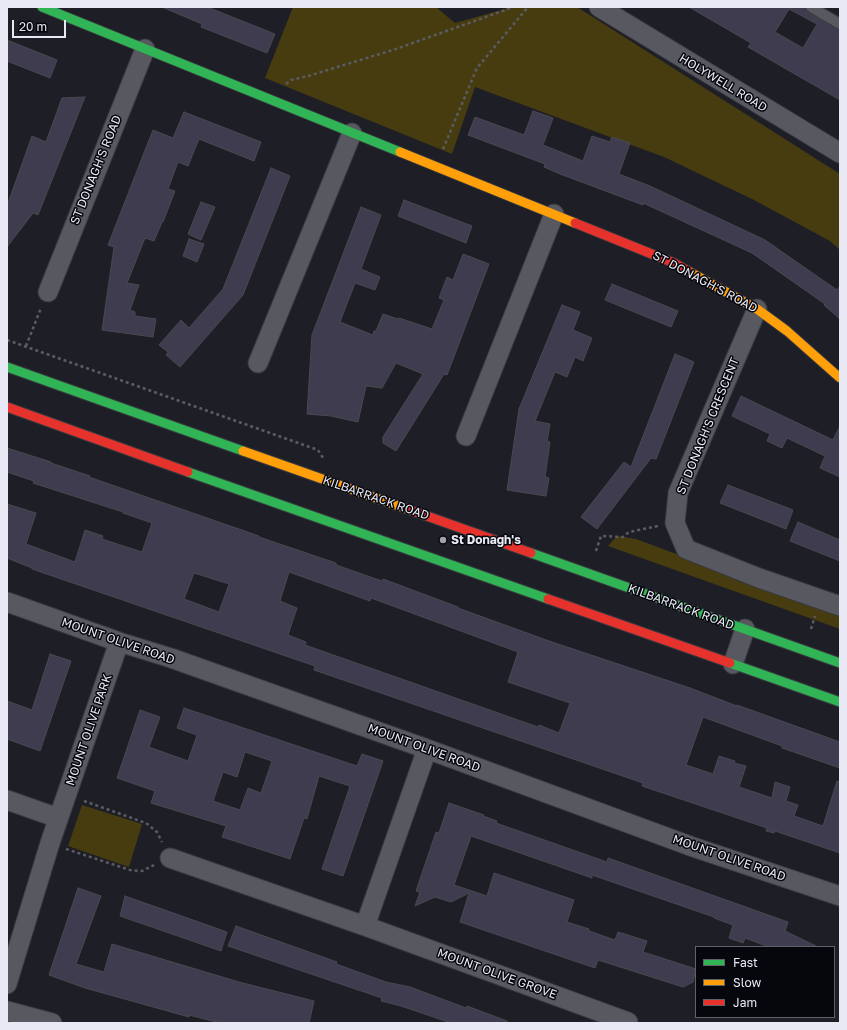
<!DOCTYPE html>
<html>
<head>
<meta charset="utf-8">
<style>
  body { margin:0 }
  #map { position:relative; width:847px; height:1030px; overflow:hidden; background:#1e1e26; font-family:"Golos Text",sans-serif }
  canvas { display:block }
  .frame { position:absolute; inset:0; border:8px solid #e8e9f4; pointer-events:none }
  .legend { position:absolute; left:695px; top:946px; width:140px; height:72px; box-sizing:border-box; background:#06070d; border:1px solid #606169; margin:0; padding:5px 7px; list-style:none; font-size:12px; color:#e8e9f4 }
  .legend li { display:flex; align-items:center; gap:8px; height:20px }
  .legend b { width:20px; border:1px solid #606169 }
  .scale { position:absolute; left:12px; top:20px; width:54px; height:18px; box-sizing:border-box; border:2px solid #e8e9f4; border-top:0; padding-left:5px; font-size:12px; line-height:14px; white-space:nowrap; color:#e8e9f4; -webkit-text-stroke:3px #06070d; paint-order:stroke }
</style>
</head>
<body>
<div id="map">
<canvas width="847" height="1030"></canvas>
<div class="frame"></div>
<ul class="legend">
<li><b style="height:5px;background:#30b455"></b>Fast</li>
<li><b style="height:5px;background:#ff9f0a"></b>Slow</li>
<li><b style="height:5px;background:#e5322d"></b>Jam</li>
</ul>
<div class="scale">20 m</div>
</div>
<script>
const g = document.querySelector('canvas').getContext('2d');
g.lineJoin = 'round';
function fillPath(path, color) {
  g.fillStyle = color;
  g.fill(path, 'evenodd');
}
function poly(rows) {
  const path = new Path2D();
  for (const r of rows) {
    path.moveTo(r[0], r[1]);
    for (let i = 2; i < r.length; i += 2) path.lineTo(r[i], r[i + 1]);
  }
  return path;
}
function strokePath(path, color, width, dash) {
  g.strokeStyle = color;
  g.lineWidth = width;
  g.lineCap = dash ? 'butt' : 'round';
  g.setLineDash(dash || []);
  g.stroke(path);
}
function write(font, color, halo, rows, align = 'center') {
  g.font = font + ' "Golos Text",sans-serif';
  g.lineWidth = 3;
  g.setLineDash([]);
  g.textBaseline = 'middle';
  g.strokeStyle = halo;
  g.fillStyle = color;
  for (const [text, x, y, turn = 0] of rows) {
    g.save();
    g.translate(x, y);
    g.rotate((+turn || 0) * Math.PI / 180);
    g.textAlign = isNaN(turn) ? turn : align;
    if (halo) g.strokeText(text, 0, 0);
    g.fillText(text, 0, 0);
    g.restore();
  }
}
fillPath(poly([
  [293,7,436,7,455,23,505,9,506,7,577,7,840,174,840,250,830,241,754,200,664,157,475,87,452,154,265,78],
  [617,536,636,539,840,615,840,629,608,546],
  [82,805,142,824,129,867,68,846]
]), '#473c10');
const building = poly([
  [162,7,207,7,275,34,267,53,201,27,202,24,162,7],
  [689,7,805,7,808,13,840,30,840,100,748,47,751,43,689,7],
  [789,9,817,24,803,48,775,32,789,9],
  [7,40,57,60,50,78,7,61,7,40],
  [85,97,38,215,33,213,7,247,7,206,32,136,46,142,62,98,85,97],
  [533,111,553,118,543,145,583,161,592,136,610,142,612,137,630,143,619,174,650,186,765,240,837,290,840,286,840,319,824,305,825,304,752,253,643,203,643,205,560,174,544,167,545,164,468,135,475,117,524,135,533,111],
  [184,112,261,142,254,161,199,139,188,166,178,162,168,189,175,191,163,222,162,222,154,241,145,238,127,283,139,285,130,310,135,312,135,316,156,319,153,337,102,330,114,247,108,245,153,130,173,138,184,112],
  [271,168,290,176,243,295,180,367,166,355,168,352,159,345,181,320,189,328,223,289,271,168],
  [404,200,472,226,466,243,398,216,404,200],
  [201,202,215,207,201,240,188,234,201,202],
  [361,207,381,215,361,269,380,277,375,290,355,283,340,322,373,335,374,331,376,331,383,314,398,319,399,318,432,329,444,300,439,298,447,277,453,280,463,254,489,264,447,375,444,374,396,451,383,443,383,437,423,374,396,363,382,388,366,386,358,422,331,416,307,414,312,335,361,207],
  [189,239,204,244,197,262,183,256,189,239],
  [612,284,678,311,671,327,605,300,612,284],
  [562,305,580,312,573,330,592,338,583,361,575,357,567,377,555,372,535,421,550,424,547,441,550,442,545,477,549,478,546,496,507,490,519,409,562,305],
  [675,354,694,362,656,459,651,458,597,529,581,517,624,462,631,467,675,354],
  [741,396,833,440,840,426,840,477,820,468,825,456,787,438,782,448,767,441,770,434,732,416,741,396],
  [7,448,51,462,51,463,90,476,89,477,259,536,259,537,336,563,336,565,382,581,383,579,458,607,458,608,549,641,690,688,737,706,737,705,840,742,840,768,782,748,782,746,703,717,686,765,713,774,719,756,735,761,734,763,746,766,739,787,772,798,775,782,790,787,786,801,798,805,794,816,823,826,837,781,840,782,840,853,775,831,774,833,766,831,767,828,642,786,643,783,314,670,315,666,32,569,32,568,7,558,7,504,36,513,26,544,75,562,85,530,103,536,102,539,142,552,152,523,123,513,123,512,33,483,34,481,7,472,7,448],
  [289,572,370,601,371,598,518,652,508,682,570,703,559,733,539,725,538,727,339,657,305,645,306,642,288,635,297,608,280,601,289,572],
  [194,573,229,584,219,612,184,599,194,573],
  [728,485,793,510,786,529,720,503,728,485],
  [798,522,840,540,840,561,790,541,798,522],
  [50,654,71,661,40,751,7,739,7,701,32,710,50,654],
  [184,708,357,766,362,754,383,761,343,876,322,869,350,786,319,776,307,819,304,818,290,859,222,837,226,826,151,803,155,791,117,778,140,710,160,717,149,747,188,761,197,735,177,728,184,708],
  [245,752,272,761,261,793,248,788,240,810,213,801,223,772,237,777,245,752],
  [449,803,484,815,483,816,497,821,496,823,607,862,608,858,788,922,785,931,818,947,769,947,745,938,743,943,729,938,733,925,714,918,714,917,592,875,592,878,471,836,454,885,487,896,494,873,574,900,567,922,589,929,589,931,615,940,618,932,647,941,643,952,696,969,693,982,683,987,598,960,595,968,460,922,469,893,451,902,435,897,415,906,420,892,416,891,436,832,439,833,449,803],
  [78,888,101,896,76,964,104,972,112,944,239,982,314,1001,309,1023,220,1023,189,1015,189,1017,85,988,49,975,78,888],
  [125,896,227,932,221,951,120,916,125,896],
  [236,926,337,962,336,964,386,982,410,987,466,1008,467,1006,507,1021,507,1023,451,1023,401,1006,381,1001,382,998,228,946,236,926]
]);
fillPath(building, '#3e3c4e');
strokePath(building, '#494951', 1);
const lane = poly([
  [811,7,840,24]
]);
const street = poly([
  [599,7,840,153],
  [48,292,145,49],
  [757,309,678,493,675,523,686,549,759,578,840,606],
  [258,363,352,133],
  [466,436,554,214],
  [7,602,119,642,171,658,427,749,693,847,840,896],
  [733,664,745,629],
  [7,800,58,818],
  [170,858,365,926,628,1022],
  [365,926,427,749],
  [7,984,50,843,119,642],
  [7,1011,52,1023]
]);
const fast = poly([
  [42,7,400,152],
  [7,367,243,451],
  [188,472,548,599],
  [531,553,840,663],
  [730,663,840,702]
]);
const slow = poly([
  [400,152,575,223],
  [688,271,757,309,787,331,840,378],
  [243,451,410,510]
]);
const jam = poly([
  [575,223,674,263,688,271],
  [7,407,188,472],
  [410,510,531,553],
  [548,599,730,663]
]);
strokePath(lane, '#393a40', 12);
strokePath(street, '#393a40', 21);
strokePath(fast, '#393a40', 11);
strokePath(slow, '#393a40', 11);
strokePath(jam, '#393a40', 11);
strokePath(poly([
  [286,84,291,80,308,76,393,50,514,7],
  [443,149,477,68,528,7],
  [7,340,318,450,323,458],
  [26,346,41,308],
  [596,551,601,536,623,537,629,532,658,526],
  [811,629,815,616],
  [84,801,146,823,157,832,162,842],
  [66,849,130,870,142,871,154,865]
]), '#5b5b62', 2.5, [3, 3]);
strokePath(lane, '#585960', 10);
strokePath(street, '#585960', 19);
strokePath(fast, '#30b455', 9);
strokePath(slow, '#ff9f0a', 9);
strokePath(jam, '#e5322d', 9);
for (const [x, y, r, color] of [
  [443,540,4,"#a1a2ac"]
]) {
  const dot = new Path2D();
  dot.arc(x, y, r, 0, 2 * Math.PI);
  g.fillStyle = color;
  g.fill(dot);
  strokePath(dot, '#06070d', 1.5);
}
write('12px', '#e8e9f4', '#06070d', [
  ["HOLYWELL ROAD",723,83,31],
  ["ST DONAGH'S ROAD",96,170,-68],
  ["ST DONAGH'S ROAD",705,282,28],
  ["ST DONAGH'S CRESCENT",708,426,-68],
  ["KILBARRACK ROAD",376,498,19],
  ["KILBARRACK ROAD",681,607,20],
  ["MOUNT OLIVE ROAD",118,641,19],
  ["MOUNT OLIVE PARK",89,730,-71],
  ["MOUNT OLIVE ROAD",424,748,20],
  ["MOUNT OLIVE ROAD",729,858,19],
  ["MOUNT OLIVE GROVE",497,974,20]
]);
write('bold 12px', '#e8e9f4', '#06070d', [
  ["St Donagh's",451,540]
], 'left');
</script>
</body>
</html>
